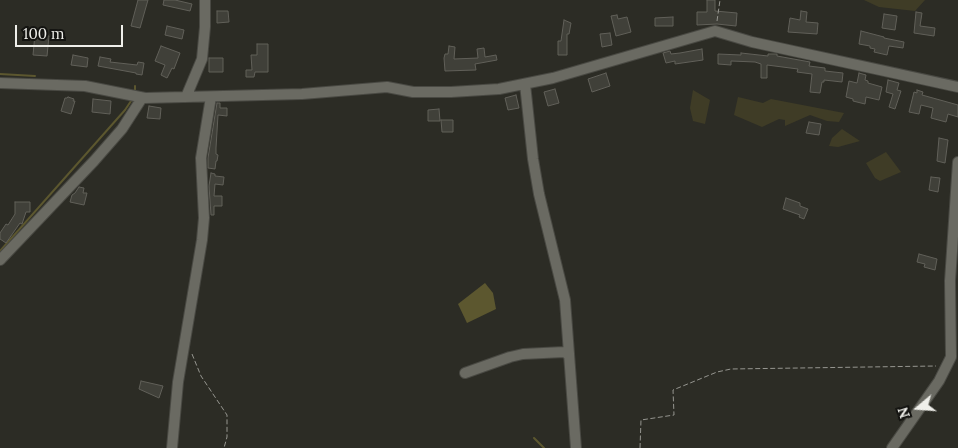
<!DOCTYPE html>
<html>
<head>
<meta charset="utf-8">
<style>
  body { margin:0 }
  #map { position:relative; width:958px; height:448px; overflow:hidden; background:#2c2c25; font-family:Lora,serif }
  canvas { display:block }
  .north { position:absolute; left:893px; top:383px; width:50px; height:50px; -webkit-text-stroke:4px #141411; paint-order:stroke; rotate:252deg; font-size:14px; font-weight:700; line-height:20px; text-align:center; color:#efefea }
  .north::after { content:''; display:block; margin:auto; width:18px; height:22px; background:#efefea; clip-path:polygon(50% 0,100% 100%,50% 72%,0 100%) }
  .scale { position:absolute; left:15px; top:25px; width:108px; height:22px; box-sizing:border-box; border:2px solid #efefea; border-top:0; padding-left:6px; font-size:15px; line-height:18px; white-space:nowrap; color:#efefea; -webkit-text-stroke:4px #141411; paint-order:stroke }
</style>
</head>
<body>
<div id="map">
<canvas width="958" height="448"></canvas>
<div class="north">N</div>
<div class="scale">100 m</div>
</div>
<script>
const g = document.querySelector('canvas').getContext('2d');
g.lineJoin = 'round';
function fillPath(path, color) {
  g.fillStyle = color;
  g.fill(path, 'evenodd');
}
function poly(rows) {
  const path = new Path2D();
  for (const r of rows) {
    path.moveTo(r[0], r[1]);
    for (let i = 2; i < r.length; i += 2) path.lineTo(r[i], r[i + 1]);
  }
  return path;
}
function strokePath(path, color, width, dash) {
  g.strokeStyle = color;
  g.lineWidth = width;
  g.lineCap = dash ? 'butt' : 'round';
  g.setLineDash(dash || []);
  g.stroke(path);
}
fillPath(poly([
  [864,0,925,0,915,11,879,7],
  [693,90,710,100,705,124,693,121,690,108],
  [738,97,763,103,771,99,844,113,839,122,827,121,810,115,785,126,785,120,779,119,762,127,734,115],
  [842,129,860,141,838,147,829,146,832,138],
  [886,152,901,172,880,181,875,178,866,163]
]), '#3f3c26');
fillPath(poly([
  [485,283,493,293,496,309,467,323,458,304]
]), '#5c572f');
strokePath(poly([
  [0,74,35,76],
  [135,91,135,86],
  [0,251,125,110,133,98],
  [534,438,544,448]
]), '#5c572f', 2);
const building = poly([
  [138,0,148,0,140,28,131,26,138,0],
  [164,0,175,0,192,4,190,11,163,5,164,0],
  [707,0,715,0,715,11,737,13,736,26,717,24,697,25,697,12,707,12,707,0],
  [217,11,228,11,229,22,217,23,217,11],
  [801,11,807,12,806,22,818,23,817,34,788,32,790,18,800,20,801,11],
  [916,12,922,13,920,26,935,28,934,36,914,33,916,12],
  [884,14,897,16,895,30,882,28,884,14],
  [617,15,618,19,627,17,631,32,616,36,611,16,617,15],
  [673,17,673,26,655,26,655,18,673,17],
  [564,20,571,23,569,34,567,34,567,55,558,55,558,41,561,41,564,20],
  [167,26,184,30,182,39,165,35,167,26],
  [861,31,884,37,884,38,904,42,903,48,889,46,887,55,874,52,875,49,870,48,870,46,859,44,861,31],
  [610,33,612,45,602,47,600,34,610,33],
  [35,34,49,36,47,56,33,55,35,34],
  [257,44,268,44,268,72,255,72,254,77,246,77,246,70,252,70,251,55,257,55,257,44],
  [161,46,180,53,174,69,172,68,167,78,161,75,165,65,155,61,161,46],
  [449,46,455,47,454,59,478,58,477,49,484,48,485,57,496,55,497,60,475,64,476,70,445,71,444,58,445,54,448,54,449,46],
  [702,49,703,60,675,64,675,61,666,63,663,53,670,51,671,54,680,53,702,49],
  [741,53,768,56,768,54,777,54,777,56,810,62,809,66,825,68,825,71,843,73,842,82,824,80,824,82,822,82,820,93,810,92,812,74,797,72,798,69,767,65,767,78,761,78,761,64,755,62,731,61,731,65,718,64,718,54,741,55,741,53],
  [73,55,88,58,87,67,71,65,73,55],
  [100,57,111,59,110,62,137,65,138,62,144,63,142,75,136,74,136,73,98,66,100,57],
  [209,58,223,58,223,72,209,72,209,58],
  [606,73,610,86,592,92,588,79,606,73],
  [859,73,866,75,865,80,868,81,868,83,882,87,879,100,866,97,865,104,853,101,853,99,846,97,849,81,857,83,859,73],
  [888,80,899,83,897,90,901,91,895,109,889,107,893,94,886,92,888,80],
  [555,89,559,103,548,106,544,92,555,89],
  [917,90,923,92,922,95,958,105,958,117,948,114,946,122,931,118,933,108,921,105,919,114,909,112,914,92,917,93,917,90],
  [516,95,519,108,508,110,505,98,516,95],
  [68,97,74,99,73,101,75,101,71,114,61,111,65,98,67,98,68,97],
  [93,99,111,101,110,114,92,112,93,99],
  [217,103,220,103,220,108,227,108,227,116,218,115,216,148,216,154,218,155,217,161,216,161,215,169,208,168,208,158,217,103],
  [149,106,161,108,160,119,147,118,149,106],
  [439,109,440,121,428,121,428,110,439,109],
  [441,120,453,120,453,132,442,132,441,120],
  [809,122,821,124,819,135,806,133,809,122],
  [939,138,948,140,945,163,937,161,939,138],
  [211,173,215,174,215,176,224,177,223,185,215,184,214,196,222,196,222,206,214,206,214,215,211,215,209,186,211,173],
  [931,177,940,178,938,192,929,190,931,177],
  [79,187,84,188,83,193,87,193,84,205,70,202,72,195,75,193,79,187],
  [786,198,800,203,800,206,808,209,804,219,799,217,800,215,783,209,786,198],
  [15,202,30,202,30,212,26,212,22,224,20,223,6,243,0,239,0,233,6,224,8,225,15,214,15,202],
  [919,254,937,259,935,270,924,267,925,264,917,262,919,254],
  [141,381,163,386,159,398,139,389,141,381]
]);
fillPath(building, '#404039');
strokePath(building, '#616059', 1);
const minor = poly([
  [0,83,85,86,145,98,302,94,387,87,413,92,451,92,499,89,553,78,715,31,752,42,958,87],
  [525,84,533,159,539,194,565,300,576,448],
  [186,97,202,59,205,27,205,0],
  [0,260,94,161,122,129,142,98],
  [465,373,510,357,523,354,564,352,569,355],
  [172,448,178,382,202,240,204,218,201,158,211,97],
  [892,448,939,381,951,357,950,281,958,162]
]);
strokePath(minor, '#494943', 12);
strokePath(poly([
  [717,21,720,0],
  [192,354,201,376,227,415,227,437,224,448],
  [640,448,641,420,674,415,673,390,717,372,731,369,936,366]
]), '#969690', 1, [5, 2.5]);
strokePath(minor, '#6a6a62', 10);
</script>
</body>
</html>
